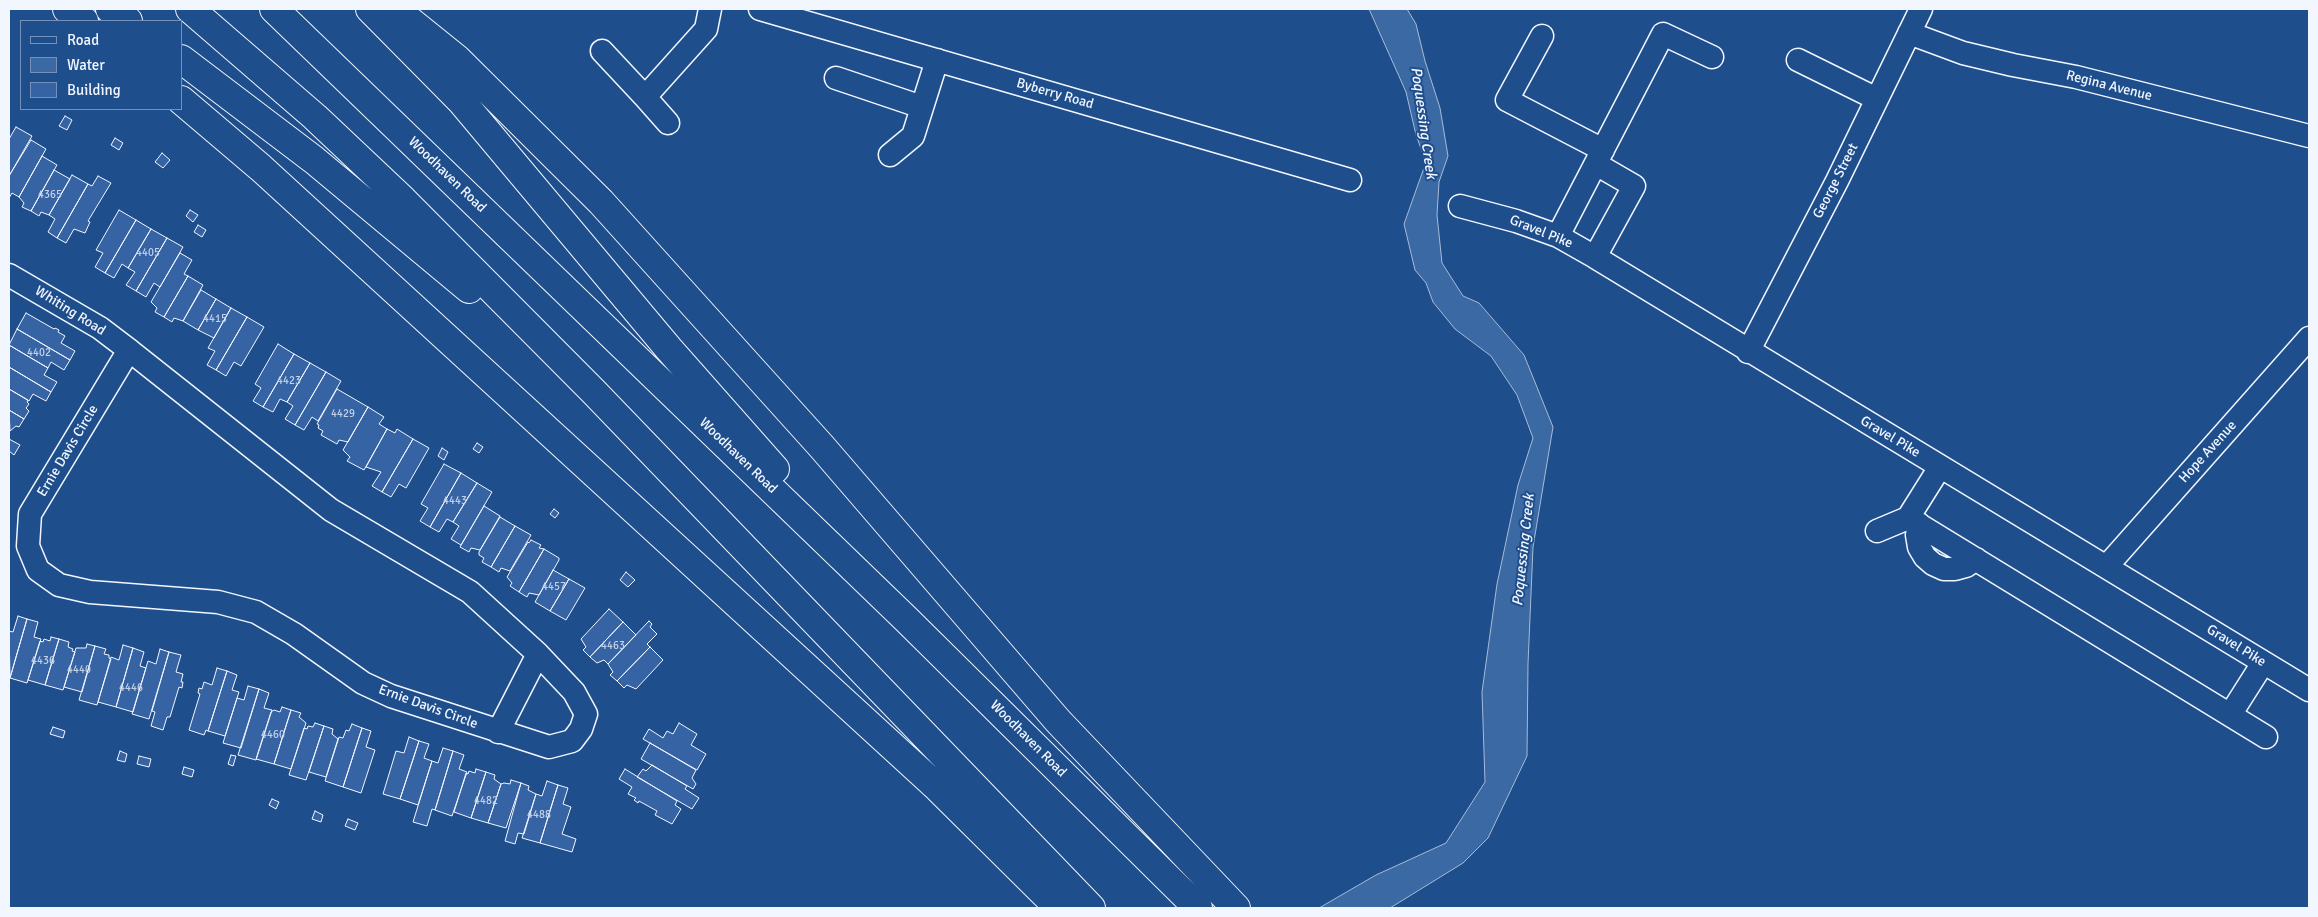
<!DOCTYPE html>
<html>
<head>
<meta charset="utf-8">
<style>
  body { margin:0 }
  #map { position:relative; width:2318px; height:917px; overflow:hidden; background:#1f4e8c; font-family:Signika,sans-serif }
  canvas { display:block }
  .frame { position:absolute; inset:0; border:10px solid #f2f6ff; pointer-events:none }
  .legend { position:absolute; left:20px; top:20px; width:162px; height:90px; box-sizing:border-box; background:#1f4e8c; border:1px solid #7391ba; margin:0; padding:6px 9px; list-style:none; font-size:15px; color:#f2f6ff }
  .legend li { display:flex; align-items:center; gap:10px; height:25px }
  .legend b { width:25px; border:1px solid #7391ba }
</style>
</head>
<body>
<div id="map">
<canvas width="2318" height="917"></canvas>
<div class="frame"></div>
<ul class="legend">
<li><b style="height:6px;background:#1f4e8c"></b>Road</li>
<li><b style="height:14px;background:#3b69a3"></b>Water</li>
<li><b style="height:14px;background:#3563a3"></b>Building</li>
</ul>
</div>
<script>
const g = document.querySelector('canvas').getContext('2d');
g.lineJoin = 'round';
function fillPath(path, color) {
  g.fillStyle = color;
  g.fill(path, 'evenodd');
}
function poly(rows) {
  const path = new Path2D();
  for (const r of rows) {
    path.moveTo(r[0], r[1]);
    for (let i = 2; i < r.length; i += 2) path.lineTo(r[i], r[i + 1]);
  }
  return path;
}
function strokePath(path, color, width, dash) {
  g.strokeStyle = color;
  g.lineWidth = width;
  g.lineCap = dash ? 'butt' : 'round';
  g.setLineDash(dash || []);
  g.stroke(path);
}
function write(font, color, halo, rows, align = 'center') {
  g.font = font + ' Signika,sans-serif';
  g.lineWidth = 4;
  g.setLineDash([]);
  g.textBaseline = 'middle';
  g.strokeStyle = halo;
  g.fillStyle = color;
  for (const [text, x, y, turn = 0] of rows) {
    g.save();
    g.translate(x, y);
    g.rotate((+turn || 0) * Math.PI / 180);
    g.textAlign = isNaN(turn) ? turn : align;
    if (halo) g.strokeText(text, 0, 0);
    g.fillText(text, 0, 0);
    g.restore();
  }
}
const water = poly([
  [1369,9,1407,9,1416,24,1425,61,1440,108,1448,156,1439,182,1437,215,1442,263,1463,296,1479,303,1524,355,1553,427,1533,547,1528,664,1527,756,1488,838,1463,863,1390,908,1319,908,1376,875,1446,843,1485,782,1482,692,1497,584,1518,485,1533,438,1517,395,1491,356,1455,329,1433,302,1426,283,1415,270,1404,224,1426,162,1416,135,1406,92,1369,9]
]);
fillPath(water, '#3b69a3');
strokePath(water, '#a8bbd7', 1);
const building = poly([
  [65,116,72,120,67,130,59,126,65,116],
  [16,127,32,136,9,176,9,139,16,127],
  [115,138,123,143,119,150,111,145,115,138],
  [31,140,46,149,19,197,12,193,9,198,9,176,31,140],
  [162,153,170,160,163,168,155,162,162,153],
  [42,156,57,165,31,211,22,207,24,203,19,197,42,156],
  [54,170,70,179,49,215,41,212,39,216,31,211,54,170],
  [72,175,88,184,57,238,48,232,55,219,49,215,72,175],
  [98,176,111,183,88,221,90,222,85,233,74,229,66,243,57,238,88,184,92,186,98,176],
  [119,210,136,220,105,273,95,267,103,253,96,250,119,210],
  [190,210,198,215,193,222,186,216,190,210],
  [136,220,151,229,128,268,122,264,114,278,105,273,136,220],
  [198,225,206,230,202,237,194,232,198,225],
  [151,229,167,238,136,291,126,285,135,272,128,268,151,229],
  [167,238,183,247,160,287,154,283,146,297,136,291,167,238],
  [180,253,192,260,184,274,188,276,164,317,155,312,157,308,151,302,180,253],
  [188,276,203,285,183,321,174,318,172,322,164,317,188,276],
  [201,290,216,299,198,330,183,321,201,290],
  [216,299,231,308,214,338,198,330,216,299],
  [231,308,247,317,216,370,207,365,215,351,208,348,231,308],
  [26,313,54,329,55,328,59,330,58,332,65,336,61,343,75,351,70,360,17,329,26,313],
  [247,317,264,327,241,366,234,362,226,376,216,370,247,317],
  [17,329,70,360,64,370,51,362,48,368,9,345,17,329],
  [278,344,294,354,263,407,253,401,261,388,255,384,278,344],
  [9,345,48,368,44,375,57,382,51,392,9,367,9,345],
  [294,354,310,363,287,402,280,399,273,412,263,407,294,354],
  [310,363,326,372,295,425,285,419,293,406,287,402,310,363],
  [9,367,51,392,46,401,33,394,29,401,9,389,9,367],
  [326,372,341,381,318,421,312,417,304,430,295,425,326,372],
  [9,389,28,400,27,402,29,404,26,408,29,411,24,419,9,410,9,389],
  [337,389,368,407,348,442,339,440,337,444,321,435,323,431,318,428,319,425,317,424,337,389],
  [368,407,384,417,379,424,387,429,364,470,347,461,350,457,343,450,368,407],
  [9,410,24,419,19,427,16,426,10,431,9,410],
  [387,429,395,433,397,429,413,439,382,492,372,486,381,472,366,467,387,429],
  [9,439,20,445,14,455,9,451,9,439],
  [413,439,429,448,406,488,399,484,391,497,382,492,413,439],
  [477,443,483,447,479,453,473,449,477,443],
  [442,448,448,452,444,460,438,456,442,448],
  [444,464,461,473,430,527,420,521,428,508,421,504,444,464],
  [461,473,477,483,453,522,447,519,439,532,430,527,461,473],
  [477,483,492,492,461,545,451,539,459,526,453,522,477,483],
  [484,506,500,516,480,550,471,548,469,552,460,547,484,506],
  [554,509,559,513,555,518,550,514,554,509],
  [500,517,515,526,491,567,482,562,484,558,479,555,479,552,500,517],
  [515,526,531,535,510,571,501,568,499,572,491,567,515,526],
  [531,540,541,545,539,548,544,549,519,592,510,586,512,583,507,577,528,542,529,543,531,540],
  [544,549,559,558,559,560,539,595,529,593,527,597,519,592,544,549],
  [553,570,569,579,550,611,535,602,553,570],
  [626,572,635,580,628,587,620,580,626,572],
  [569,579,585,588,566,620,550,611,569,579],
  [609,609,623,622,590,657,583,650,586,647,581,639,609,609],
  [18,616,27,619,10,678,9,631,13,632,18,616],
  [27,619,38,622,34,637,41,639,27,683,10,678,27,619],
  [649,621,652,624,650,627,657,634,647,644,650,647,617,681,610,675,613,672,608,664,649,621],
  [623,622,636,635,608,664,604,660,597,663,590,657,623,622],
  [51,637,59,639,45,685,28,680,40,641,43,642,44,639,50,641,51,637],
  [59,639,69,642,68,647,73,649,72,651,75,652,63,690,45,685,59,639],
  [87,644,95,646,82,692,64,687,76,648,86,648,87,644],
  [123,645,133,648,116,707,98,702,111,657,119,660,123,645],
  [95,646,106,649,104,654,109,655,109,658,111,659,97,705,79,700,95,646],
  [650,647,663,660,636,689,627,685,624,688,617,681,650,647],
  [133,648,144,652,140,666,146,668,133,712,116,707,133,648],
  [160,649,169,652,149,719,132,714,148,661,156,664,160,649],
  [169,652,181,655,176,672,183,674,181,682,183,682,182,688,179,687,170,717,167,717,163,730,151,726,155,712,152,711,169,652],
  [217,668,227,671,208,731,206,730,204,735,189,730,200,694,198,693,199,688,202,689,204,682,212,685,217,668],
  [227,671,237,675,232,690,239,692,225,736,208,731,227,671],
  [248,686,259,689,241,748,223,743,237,698,244,700,248,686],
  [259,689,269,693,264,708,272,710,256,760,238,755,259,689],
  [282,707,291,710,274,764,256,759,271,712,274,710,280,712,282,707],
  [291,710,301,713,299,717,306,723,291,769,274,764,291,710],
  [315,723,324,726,306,780,289,775,304,728,307,729,308,726,313,727,315,723],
  [679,723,697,734,691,745,706,754,697,770,643,739,649,729,663,738,667,731,673,734,679,723],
  [352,724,362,728,343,787,325,781,339,737,343,738,346,730,349,731,352,724],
  [324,726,333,729,332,734,338,739,326,777,309,772,324,726],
  [53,727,65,731,63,738,50,734,53,727],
  [362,728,371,731,366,747,375,750,361,793,343,787,362,728],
  [409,737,419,741,400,799,383,794,396,751,404,753,409,737],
  [419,741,429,744,424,758,432,761,418,805,400,799,419,741],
  [650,743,696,770,692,778,696,784,693,789,641,759,650,743],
  [443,748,453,751,435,810,432,809,427,826,413,822,432,761,438,763,443,748],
  [120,751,127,754,125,762,117,760,120,751],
  [453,751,464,755,459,769,467,772,452,816,435,810,453,751],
  [231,755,236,756,233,766,228,764,231,755],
  [139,756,151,759,149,767,137,764,139,756],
  [652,765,687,786,685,789,699,798,692,809,637,777,643,769,646,771,652,765],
  [184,767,194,770,192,777,182,774,184,767],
  [476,769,486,772,471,818,454,812,466,773,468,774,469,771,475,773,476,769],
  [625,769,677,801,675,805,681,809,672,824,655,815,657,811,639,801,638,803,634,800,636,798,628,794,632,787,619,779,625,769],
  [486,772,495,775,494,779,501,784,488,823,471,818,486,772],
  [511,780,521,783,506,828,488,823,501,784,504,783,510,784,511,780],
  [547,781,558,785,540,843,522,838,536,794,542,796,547,781],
  [521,783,529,786,528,790,536,794,524,834,518,833,515,844,505,841,521,783],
  [558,785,568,788,563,804,571,807,562,834,576,839,572,852,540,843,558,785],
  [272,799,279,802,276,809,269,805,272,799],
  [315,811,323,815,321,822,312,819,315,811],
  [348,819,358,823,355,830,345,826,348,819]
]);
fillPath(building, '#3563a3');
strokePath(building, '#f2f6ff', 1);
const minor = poly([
  [760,9,1350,180],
  [1909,33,1963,53,2013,65,2076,77,2309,136],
  [1542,36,1507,100,1603,150],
  [602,51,645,97,706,29,710,9],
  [1798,60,1877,99],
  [836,78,922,107],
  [645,97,668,123],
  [890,155,913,136,937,60],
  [1460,206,1516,221,1558,236,1595,257,2309,690],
  [1558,236,1663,34,1712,57],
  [1595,257,1634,186,1596,164],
  [9,275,100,328,129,350],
  [129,350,331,510,470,592,538,654,574,692,586,714,581,729,572,741,549,747,391,696,363,683,294,634,256,612,218,602,90,592,59,585,38,570,28,546,30,514,129,350],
  [1748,352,1837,181,1921,9],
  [1940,467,1908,518,2266,737],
  [1919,524,1917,535,1919,547,1925,557,1933,564,1944,569,1955,569,1966,566,1976,559],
  [1877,531,1908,518],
  [2107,566,2309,338],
  [2230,715,2263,663],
  [498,732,538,654]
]);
const highway = poly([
  [67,9,84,21],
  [110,9,128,21],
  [190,9,315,117,403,200,593,391,1091,908],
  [274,9,906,619,1198,908],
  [370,9,462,102,669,349,775,469],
  [395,9,457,59,601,202,822,447,1058,721,1236,908],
  [181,59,314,160,469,289],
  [181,100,261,168,938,788,1059,908]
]);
strokePath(minor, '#f2f6ff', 25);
strokePath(highway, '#f2f6ff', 30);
strokePath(minor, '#1f4e8c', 22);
strokePath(highway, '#1f4e8c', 28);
write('11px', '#c3d1e8', null, [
  ["4365",50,195],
  ["4405",148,253],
  ["4415",215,319],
  ["4402",39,353],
  ["4423",289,381],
  ["4429",343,414],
  ["4443",455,501],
  ["4457",554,587],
  ["4463",613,646],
  ["4436",43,661],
  ["4440",79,670],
  ["4446",131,688],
  ["4460",273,735],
  ["4482",486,801],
  ["4488",539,815]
]);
write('14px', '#f2f6ff', '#1f4e8c', [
  ["Regina Avenue",2109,86,14],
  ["Byberry Road",1055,94,16],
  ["Woodhaven Road",447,175,44],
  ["George Street",1836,181,-63],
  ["Gravel Pike",1541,232,22],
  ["Whiting Road",70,311,32],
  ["Gravel Pike",1890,437,31],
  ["Ernie Davis Circle",68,451,-59],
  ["Hope Avenue",2208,452,-48],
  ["Woodhaven Road",738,456,44],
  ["Gravel Pike",2236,646,32],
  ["Ernie Davis Circle",428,707,20],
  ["Woodhaven Road",1028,739,45]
]);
write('italic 15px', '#f2f6ff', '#1f4e8c', [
  ["Poquessing Creek",1423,123,82],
  ["Poquessing Creek",1524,550,-84]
]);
</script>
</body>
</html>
